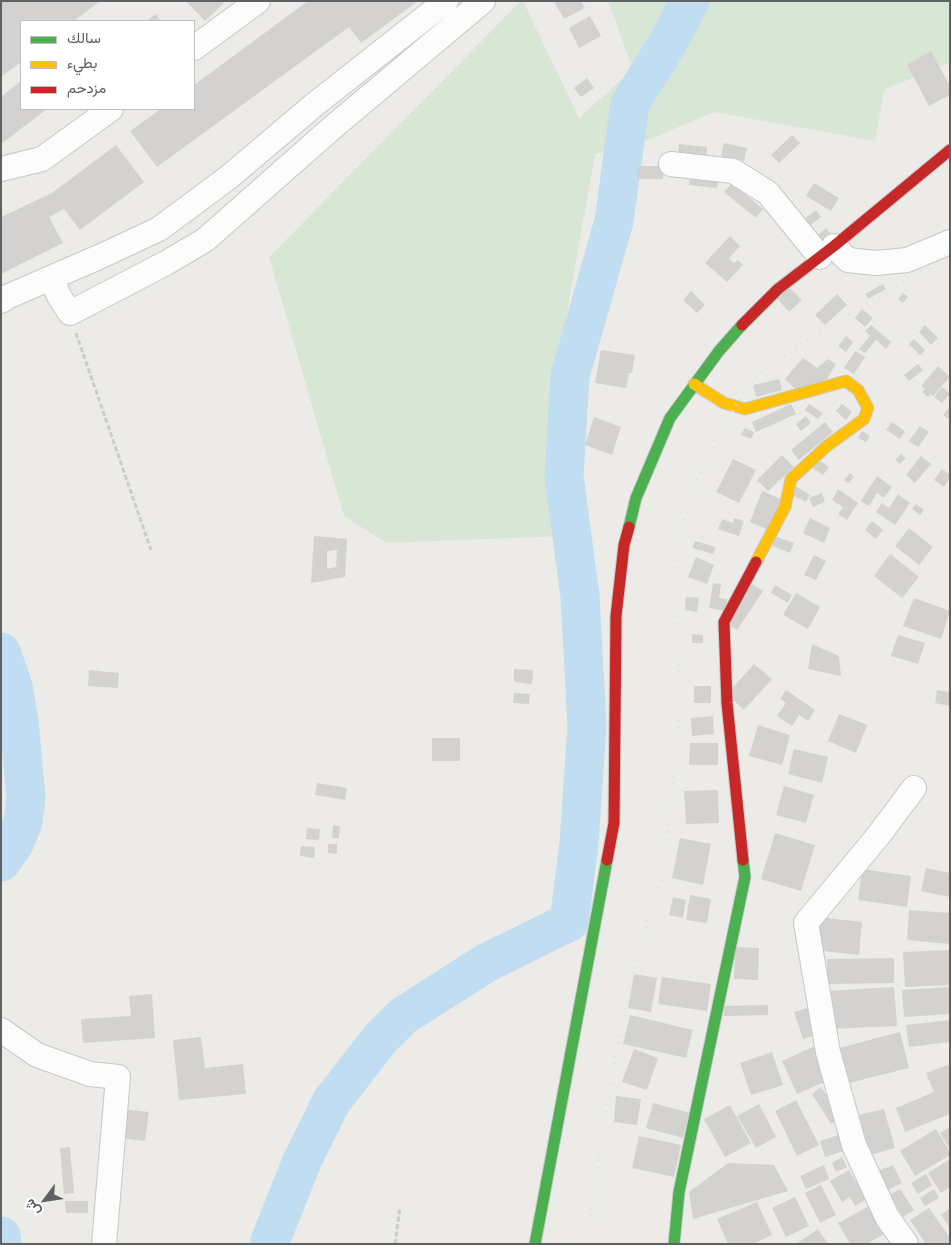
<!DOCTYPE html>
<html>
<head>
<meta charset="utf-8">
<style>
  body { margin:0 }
  #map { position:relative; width:951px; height:1245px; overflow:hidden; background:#ecebe8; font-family:"Public Sans",Vazirmatn,sans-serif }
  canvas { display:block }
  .frame { position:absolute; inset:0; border:2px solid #5e6164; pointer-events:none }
  .legend { position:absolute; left:20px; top:20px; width:175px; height:90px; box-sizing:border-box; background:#fff; border:1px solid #bfc0c1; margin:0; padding:6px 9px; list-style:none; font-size:15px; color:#5e6164 }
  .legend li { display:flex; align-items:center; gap:10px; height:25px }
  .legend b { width:25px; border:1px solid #bfc0c1 }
  .north { position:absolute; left:20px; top:1175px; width:50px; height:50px; -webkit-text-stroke:4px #fff; paint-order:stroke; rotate:239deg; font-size:14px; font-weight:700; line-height:20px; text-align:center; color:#5e6164 }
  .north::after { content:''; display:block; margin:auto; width:18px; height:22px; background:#5e6164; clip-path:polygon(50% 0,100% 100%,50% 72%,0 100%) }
</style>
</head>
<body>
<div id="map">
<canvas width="951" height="1245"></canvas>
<div class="frame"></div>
<ul class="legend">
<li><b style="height:6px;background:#4caf50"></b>سالك</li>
<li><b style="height:6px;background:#ffc107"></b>بطيء</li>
<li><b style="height:6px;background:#c62828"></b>مزدحم</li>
</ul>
<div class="north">ش</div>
</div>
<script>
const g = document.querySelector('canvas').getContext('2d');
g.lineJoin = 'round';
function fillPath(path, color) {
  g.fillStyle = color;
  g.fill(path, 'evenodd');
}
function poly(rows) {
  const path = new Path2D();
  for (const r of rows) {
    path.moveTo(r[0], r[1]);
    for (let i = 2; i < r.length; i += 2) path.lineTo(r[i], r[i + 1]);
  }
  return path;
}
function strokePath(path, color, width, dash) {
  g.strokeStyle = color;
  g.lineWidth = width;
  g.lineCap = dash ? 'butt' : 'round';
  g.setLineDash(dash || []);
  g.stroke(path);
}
fillPath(poly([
  [521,1,523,1,579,118,633,69,608,1,950,1,950,64,945,64,884,90,875,141,714,112,638,144,595,154,569,301,551,467,563,536,387,543,344,516,269,257]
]), '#d7e6d5');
strokePath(poly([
  [1,652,13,686,19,721,26,797,23,822,14,844,1,862],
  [1,1236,2,1244],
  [269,1244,302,1161,331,1102,380,1039,403,1016,486,963,569,922,579,844,587,726,580,596,564,477,570,376,614,221,630,104,667,44,690,1]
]), '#c1ddf1', 39);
fillPath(poly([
  [1,1,100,1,74,21,21,21,21,62,1,77],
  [186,1,222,1,224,3,205,21],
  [308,1,368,1,369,3,371,1,418,1,361,43,349,27,157,167,130,131,161,109,194,109,194,85],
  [554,1,581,1,585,8,564,19],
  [156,14,161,21,146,21],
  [590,16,601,36,579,48,569,28],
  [931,51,950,86,950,95,929,106,907,65],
  [587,78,594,88,581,97,574,88],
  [21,81,21,109,47,109,1,144,1,97],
  [792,135,800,143,779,163,771,155],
  [724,143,747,148,744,161,721,156],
  [679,144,707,147,706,157,678,155],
  [116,145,144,182,80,230,64,209,49,217,63,243,1,274,1,217,52,193],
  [637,166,664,166,663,179,637,179],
  [690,176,718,179,717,188,689,185],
  [732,183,763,209,756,218,724,192],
  [814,183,839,198,831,211,806,196],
  [816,210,821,217,809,226,804,219],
  [826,228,831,234,820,245,814,239],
  [730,236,740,246,729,258,734,263,738,260,743,265,727,282,705,263],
  [883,284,886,289,868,299,865,294],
  [787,285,802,300,789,312,775,296],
  [691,291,705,305,697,313,683,300],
  [903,293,908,297,903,303,898,299],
  [837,294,847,305,825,325,815,315],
  [862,309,873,318,865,327,855,318],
  [871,325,891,342,886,349,876,340,865,353,859,349,870,336,865,331],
  [925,325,938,338,931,345,919,332],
  [846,336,853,342,846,352,838,346],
  [914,339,925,350,920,355,909,344],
  [601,350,635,355,632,373,629,373,626,388,595,383],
  [855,351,865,357,854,374,844,368],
  [803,358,817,368,828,359,836,364,827,379,796,390,785,379],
  [918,364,923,370,909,381,904,375],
  [938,366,950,377,933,396,931,394,928,397,922,392,925,389,921,386],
  [779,379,782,390,756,397,753,385],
  [942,387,950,394,942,403,934,397],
  [791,404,796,414,756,432,752,422],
  [809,404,823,413,818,419,805,410],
  [842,404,852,412,846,420,836,411],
  [950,406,950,420,943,415],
  [806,416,811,423,801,431,796,424],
  [594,417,621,427,612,455,585,445],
  [825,422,833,432,799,460,791,450],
  [892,422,905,431,900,439,886,430],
  [920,426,929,432,918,447,909,441],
  [745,428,754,432,751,439,741,435],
  [862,431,870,436,866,442,858,438],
  [901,454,906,458,900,464,895,460],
  [782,455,794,467,768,491,757,480],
  [921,456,931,464,915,483,906,475],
  [816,458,829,467,823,475,810,466],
  [733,459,756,470,739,503,716,492],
  [942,469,950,475,950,478,944,487,934,480],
  [850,473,854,477,848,483,844,480],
  [877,476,892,487,884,498,877,493,869,506,861,501],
  [795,486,810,495,806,502,790,494],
  [838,489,858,503,847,520,838,514,843,507,832,500],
  [762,491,783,500,771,531,750,522],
  [822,493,825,502,813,507,809,498],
  [898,494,910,503,895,525,876,512,882,503,889,508],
  [916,504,924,510,920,515,912,509],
  [734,518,744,521,739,536,718,529,722,519,733,523],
  [810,518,830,528,824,543,803,533],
  [872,521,883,530,876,539,865,530],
  [909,528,933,547,919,565,895,546],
  [769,534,794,543,790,553,765,543],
  [314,536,347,539,345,577,311,583],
  [337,550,336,567,327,569,327,551],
  [695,541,716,547,713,554,692,548],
  [890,554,919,577,902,598,874,576],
  [814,555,826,561,816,580,804,575],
  [696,557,714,565,707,584,688,577],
  [713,583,721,584,719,598,727,599,725,611,709,608],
  [752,584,763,591,737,630,726,623],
  [775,585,792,595,788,603,771,593],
  [796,593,820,607,808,629,783,615],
  [686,597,699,598,697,612,685,610],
  [914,598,950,611,941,639,903,626],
  [692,634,703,635,703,643,692,643],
  [898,635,925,643,918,664,891,656],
  [812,644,839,656,841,676,808,669],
  [754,664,772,679,744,710,727,694],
  [514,669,533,670,532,684,514,682],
  [89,670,119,673,118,688,88,686],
  [694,686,711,686,711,703,694,703],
  [786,690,815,710,808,721,799,715,792,726,777,716,786,703,780,699],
  [937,690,950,692,950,706,935,703],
  [514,693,530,694,529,704,513,703],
  [839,714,867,725,856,753,828,741],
  [713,716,714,734,692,736,691,718],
  [758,725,790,735,782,765,749,756],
  [432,738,460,738,460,761,432,761],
  [690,743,718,743,718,765,689,765],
  [794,749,828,757,822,783,788,774],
  [317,783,347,788,345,800,315,795],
  [784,786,814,795,806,823,776,815],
  [718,790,719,823,686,824,684,791],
  [333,825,340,826,339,838,332,838],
  [307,828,320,829,319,840,306,839],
  [775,833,815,845,801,891,761,879],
  [680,838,711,844,703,885,672,878],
  [328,844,337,844,337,854,328,853],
  [301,846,315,847,314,858,300,856],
  [926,868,950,873,950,897,921,891],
  [862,869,911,876,907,907,858,900],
  [690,895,711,899,707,923,686,920],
  [673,897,686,900,683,918,669,915],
  [909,910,950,913,950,944,907,940],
  [818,917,862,922,859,955,815,950],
  [735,947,759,948,758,980,734,979],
  [950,950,950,985,905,987,903,952],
  [894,958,894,983,827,984,827,959],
  [634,974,657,978,651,1012,628,1008],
  [662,977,711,984,707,1011,658,1004],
  [894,987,897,1026,829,1029,827,991],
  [950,987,950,1014,904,1017,902,990],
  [152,994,155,1038,83,1043,81,1019,131,1016,129,996],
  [768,1005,768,1015,724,1016,724,1006],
  [815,1006,823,1033,803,1039,794,1012],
  [630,1015,693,1030,686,1058,623,1044],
  [950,1020,950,1042,909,1047,906,1025],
  [900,1032,909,1068,845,1084,835,1049],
  [201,1037,205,1068,243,1064,246,1094,179,1100,173,1040],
  [815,1046,829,1080,797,1094,782,1061],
  [634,1049,658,1058,647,1090,622,1082],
  [772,1052,783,1085,751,1095,740,1063],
  [950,1064,950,1114,905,1132,896,1108,934,1092,926,1073],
  [821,1087,841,1118,831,1124,812,1094],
  [616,1096,641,1099,637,1125,614,1122],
  [796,1100,819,1145,797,1156,775,1111],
  [653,1103,690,1113,683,1138,646,1128],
  [759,1104,776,1137,756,1148,737,1116],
  [730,1105,751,1143,725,1157,704,1119],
  [121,1109,149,1112,145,1141,118,1138],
  [884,1109,895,1148,862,1157,851,1117],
  [950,1127,950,1149,940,1133],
  [936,1129,950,1152,950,1155,915,1176,900,1151],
  [839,1135,844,1151,825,1157,820,1141],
  [639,1136,681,1145,674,1177,632,1168],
  [70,1147,74,1193,64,1194,60,1148],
  [842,1157,847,1167,836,1172,832,1163],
  [950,1159,950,1187,941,1193,928,1173],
  [728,1163,774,1165,788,1191,693,1219,689,1192],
  [824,1165,829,1179,806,1189,800,1176],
  [893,1165,902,1183,887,1190,878,1171],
  [849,1170,855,1181,863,1176,874,1195,855,1206,850,1197,842,1202,830,1181],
  [926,1174,932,1185,918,1194,911,1183],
  [821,1185,836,1215,820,1223,805,1193],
  [900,1189,914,1210,903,1217,890,1195],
  [934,1189,939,1198,925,1206,920,1198],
  [795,1197,809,1226,786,1237,772,1208],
  [65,1201,88,1201,88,1213,66,1213],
  [757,1202,772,1235,753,1244,728,1244,717,1219],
  [873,1204,889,1231,867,1244,850,1244,838,1223],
  [929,1208,950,1238,950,1244,926,1244,910,1220],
  [950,1208,950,1228,941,1215],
  [818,1229,828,1244,796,1244]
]), '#d3d2d0');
const street = poly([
  [194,48,258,1],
  [671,164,733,171,768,193,820,257],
  [1,169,42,159,111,109],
  [834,246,848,260,876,263,907,260,950,242],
  [52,279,59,296,70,313,166,263,205,240,332,128,483,1],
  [1,301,7,297,99,257,159,229,229,177,314,105,446,1],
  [1,1030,37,1055,90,1074,118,1077,104,1244],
  [906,1244,887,1217,854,1145,828,1052,806,923,878,836,914,788]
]);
const fast = poly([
  [629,527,636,498,670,418,719,351,742,325],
  [535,1244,607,860],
  [674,1244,679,1192,745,877,743,860]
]);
const slow = poly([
  [694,384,724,403,745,409,846,381,858,390,868,408,864,419,827,446,791,479,785,507,756,562]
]);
const jam = poly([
  [742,325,778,289,834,246,950,150],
  [607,860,614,823,616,616,624,545,629,527],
  [743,860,727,703,724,622,756,562]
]);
strokePath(street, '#c7c7c7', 26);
strokePath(fast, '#c9c9c9', 13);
strokePath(slow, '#c9c9c9', 13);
strokePath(jam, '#c9c9c9', 13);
strokePath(poly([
  [76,333,151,550],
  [395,1244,400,1207]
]), '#cacdcb', 3, [5, 2.5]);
strokePath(street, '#fcfcfc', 24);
strokePath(fast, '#4caf50', 11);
strokePath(slow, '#ffc107', 11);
strokePath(jam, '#c62828', 11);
strokePath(poly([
  [588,1244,602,1127,635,962,663,872,681,693,674,612,678,544,690,497,715,440,753,378,806,341,950,253]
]), '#e3e2e2', 4, [1, 6]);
</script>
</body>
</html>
